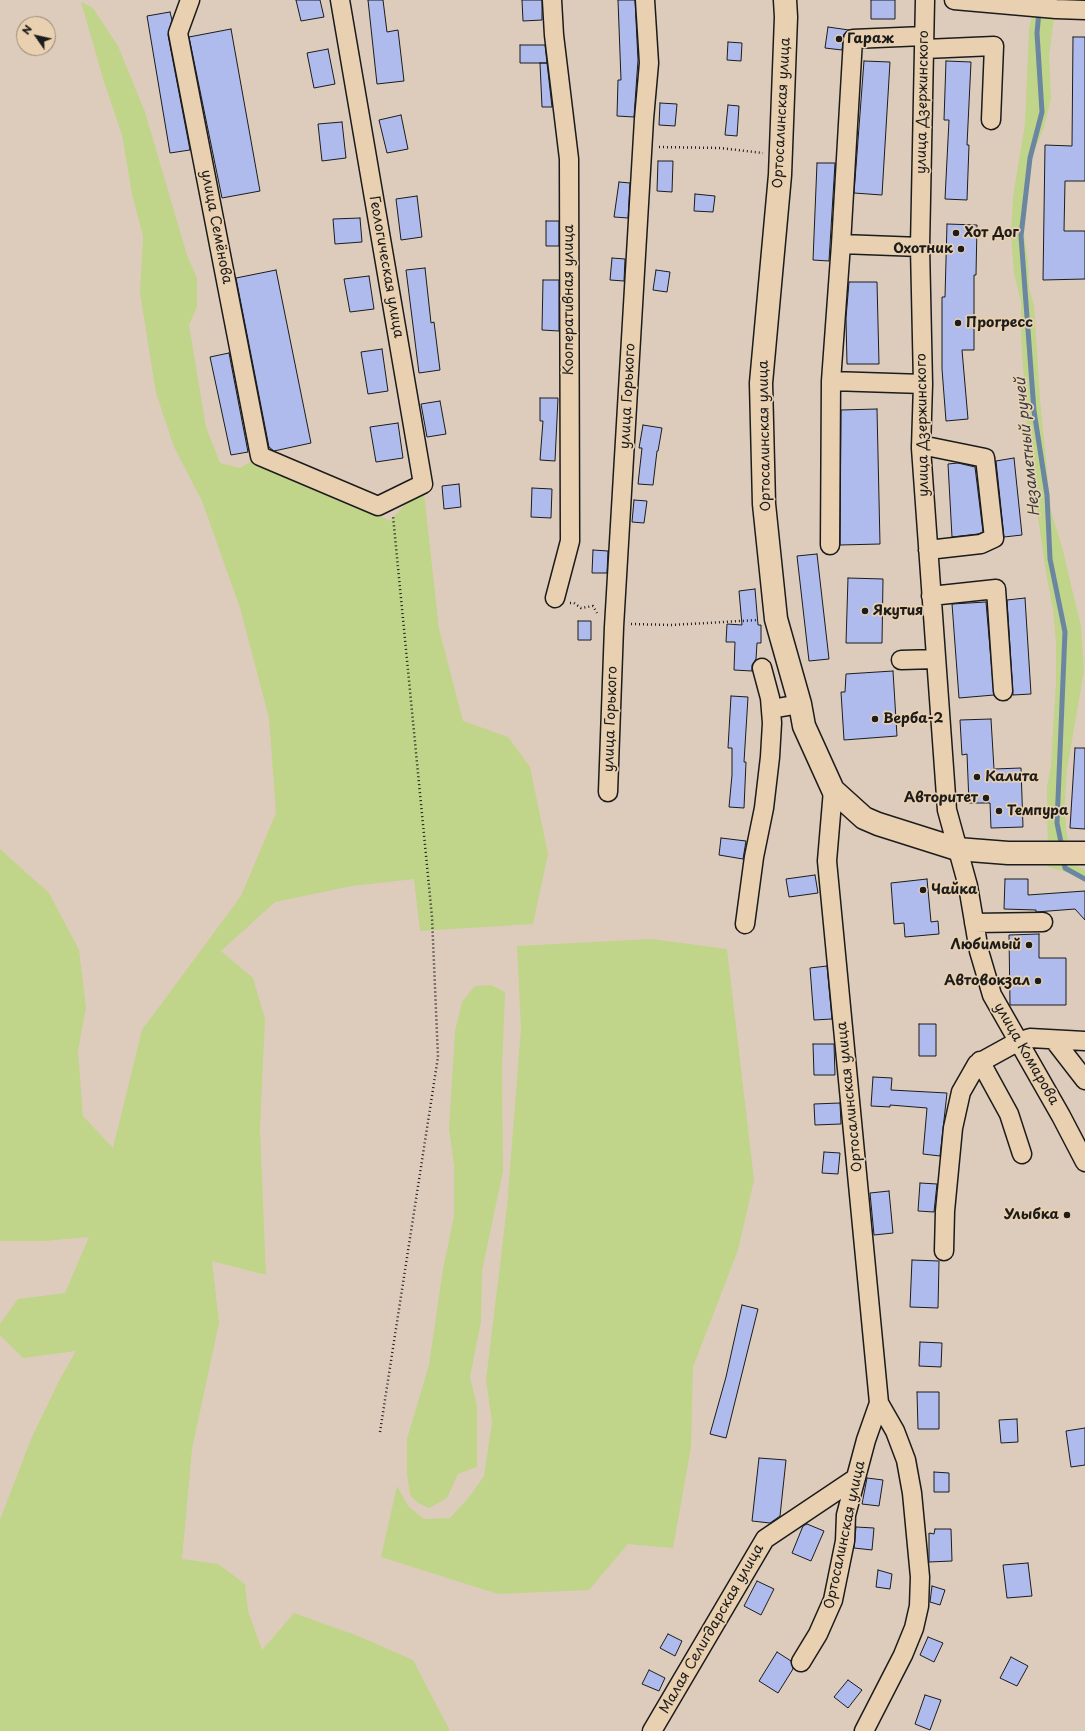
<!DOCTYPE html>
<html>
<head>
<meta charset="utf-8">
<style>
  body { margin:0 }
  #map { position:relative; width:1085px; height:1731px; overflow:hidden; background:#ddccbc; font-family:"Playpen Sans",sans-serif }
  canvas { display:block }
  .north { position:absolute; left:16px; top:16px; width:40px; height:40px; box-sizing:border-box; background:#e8d0b0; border:1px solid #968875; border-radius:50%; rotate:304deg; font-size:11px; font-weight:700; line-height:16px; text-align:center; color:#1c1c1c }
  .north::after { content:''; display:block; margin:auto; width:14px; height:18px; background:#1c1c1c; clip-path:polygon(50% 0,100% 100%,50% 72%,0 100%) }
</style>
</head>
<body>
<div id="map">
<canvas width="1085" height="1731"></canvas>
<div class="north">N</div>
</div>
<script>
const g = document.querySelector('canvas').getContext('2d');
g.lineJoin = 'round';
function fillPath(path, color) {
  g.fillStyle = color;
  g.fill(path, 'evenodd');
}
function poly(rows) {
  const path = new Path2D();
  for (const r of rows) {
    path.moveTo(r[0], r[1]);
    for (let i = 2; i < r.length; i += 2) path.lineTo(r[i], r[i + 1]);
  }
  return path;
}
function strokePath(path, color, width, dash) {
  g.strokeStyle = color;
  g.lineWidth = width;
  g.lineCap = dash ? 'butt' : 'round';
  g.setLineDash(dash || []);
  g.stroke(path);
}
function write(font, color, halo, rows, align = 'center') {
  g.font = font + ' "Playpen Sans",sans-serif';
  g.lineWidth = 3.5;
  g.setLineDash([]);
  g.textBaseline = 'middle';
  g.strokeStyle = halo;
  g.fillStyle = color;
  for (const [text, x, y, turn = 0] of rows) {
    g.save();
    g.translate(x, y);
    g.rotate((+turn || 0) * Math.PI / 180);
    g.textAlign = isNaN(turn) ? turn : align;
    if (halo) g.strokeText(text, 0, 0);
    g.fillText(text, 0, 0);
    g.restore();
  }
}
fillPath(poly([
  [1036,0,1056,0,1049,57,1051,98,1044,127,1032,157,1024,234,1028,262,1029,288,1034,306,1040,399,1051,511,1062,547,1081,626,1084,671,1067,769,1065,803,1066,829,1072,864,1085,870,1085,882,1069,873,1048,867,1047,787,1051,765,1056,682,1056,643,1053,609,1046,573,1029,455,1021,336,1021,302,1014,273,1011,235,1013,197,1025,124,1029,29],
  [81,2,93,8,118,46,145,112,187,255,197,278,197,307,189,325,206,427,220,463,240,468,260,456,390,521,423,484,439,629,463,721,508,737,530,767,548,854,533,924,420,931,414,879,352,886,275,902,221,951,253,978,265,1019,260,1128,266,1275,212,1261,219,1323,192,1449,182,1559,218,1564,245,1584,248,1611,262,1650,294,1613,358,1636,413,1660,450,1731,0,1731,0,1520,31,1439,60,1379,76,1351,23,1358,0,1335,0,1324,18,1299,65,1293,89,1237,44,1241,0,1241,0,849,49,893,79,950,86,1008,78,1051,83,1116,113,1148,142,1030,241,896,276,813,269,718,240,608,202,501,174,447,156,393,140,293,143,236,132,194,122,135,104,82],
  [651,939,727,949,754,1180,738,1250,693,1367,691,1447,673,1548,628,1544,589,1590,498,1594,381,1557,397,1486,408,1506,424,1519,450,1518,470,1496,484,1476,492,1422,486,1380,507,1207,521,1028,517,946],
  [491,985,505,992,502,1068,503,1171,482,1271,481,1322,470,1377,477,1406,477,1467,458,1474,447,1498,429,1508,418,1503,410,1495,407,1475,407,1439,429,1365,443,1269,454,1216,454,1167,449,1128,455,1031,462,1002,475,986]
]), '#c0d48a');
strokePath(poly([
  [1039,11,1037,33,1042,112,1030,158,1021,236,1034,411,1047,495,1050,559,1065,632,1057,823,1062,847],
  [1063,857,1065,868,1085,879]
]), '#6b86a1', 5);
const building = poly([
  [296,0,320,0,324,17,301,21,296,0],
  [368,0,383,0,387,32,398,30,404,81,377,84,368,0],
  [522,0,542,0,542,20,523,21,522,0],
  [618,0,635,0,638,60,634,117,617,116,618,80,621,80,618,0],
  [871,0,895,0,895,19,871,19,871,0],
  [170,12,172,20,168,35,190,150,170,153,147,16,170,12],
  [828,27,849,30,844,34,842,50,825,48,828,27],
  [231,29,260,191,222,198,189,37,231,29],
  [1073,37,1085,37,1085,181,1065,181,1064,231,1085,231,1085,279,1043,280,1045,145,1072,146,1073,37],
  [728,42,742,43,741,61,727,60,728,42],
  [520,45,545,45,547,63,520,63,520,45],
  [328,49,335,84,314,88,307,53,328,49],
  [864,61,890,62,882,195,854,193,864,61],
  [946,61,971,62,967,145,969,145,967,200,945,199,949,120,944,120,946,61],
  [540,63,547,63,552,107,542,107,540,63],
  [660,103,677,104,675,126,659,125,660,103],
  [728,105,739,106,737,136,725,135,728,105],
  [401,115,408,149,387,153,379,120,401,115],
  [342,122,346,158,322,161,318,124,342,122],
  [658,161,673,161,672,192,657,191,658,161],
  [817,163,835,163,829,261,813,260,817,163],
  [619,182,630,183,628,218,614,217,619,182],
  [695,194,715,196,713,212,694,211,695,194],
  [417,196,422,237,401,240,396,199,417,196],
  [360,218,362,242,335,244,333,219,360,218],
  [546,221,559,221,559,246,546,246,546,221],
  [947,224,977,225,976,275,974,275,974,350,962,350,968,419,946,421,942,369,942,297,945,297,947,224],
  [612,258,625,259,624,281,610,280,612,258],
  [425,268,431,323,434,322,440,370,419,373,406,270,425,268],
  [276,270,311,443,274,451,269,447,236,278,276,270],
  [656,270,670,272,667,292,653,290,656,270],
  [369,276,374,309,350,312,344,279,369,276],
  [543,280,559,280,559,331,542,330,543,280],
  [849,282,877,282,879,364,847,364,846,318,849,282],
  [382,349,388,391,368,394,361,352,382,349],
  [229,353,248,452,231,455,210,357,229,353],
  [540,398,558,398,555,461,540,460,543,421,540,421,540,398],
  [440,401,446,434,427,437,421,404,440,401],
  [877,409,880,544,840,545,841,410,877,409],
  [398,423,403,458,376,462,370,427,398,423],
  [643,425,662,428,658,451,657,451,653,485,638,484,642,448,639,448,643,425],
  [1014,458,1022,535,1004,537,996,461,1014,458],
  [958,463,975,467,983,532,978,534,952,537,948,464,958,463],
  [459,484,461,507,444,509,442,486,459,484],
  [532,488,552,489,551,518,531,517,532,488],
  [634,500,647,501,644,523,632,522,634,500],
  [593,550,608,551,607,573,592,573,593,550],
  [817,554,829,659,809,661,797,556,817,554],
  [848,578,883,579,882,643,846,643,848,578],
  [755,589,758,625,761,625,761,643,757,643,756,659,752,665,752,671,734,670,735,642,726,642,727,624,742,625,739,591,755,589],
  [1025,598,1031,694,1013,695,1007,600,1025,598],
  [986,602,994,695,959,698,952,604,986,602],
  [578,621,591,621,591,640,578,640,578,621],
  [893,671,897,736,844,740,841,692,845,692,846,674,893,671],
  [731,696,748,697,744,762,746,762,744,808,729,807,732,775,732,748,728,748,731,696],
  [991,719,994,769,1021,768,1023,827,991,828,990,803,969,803,967,754,962,755,960,720,991,719],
  [1075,748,1085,748,1085,829,1070,828,1075,748],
  [721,838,746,841,743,859,719,855,721,838],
  [815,875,818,893,789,897,786,879,815,875],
  [927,879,931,922,938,921,939,934,905,937,904,923,894,924,891,883,927,879],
  [1005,879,1028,879,1028,895,1085,891,1085,920,1075,909,1036,912,1036,910,1004,909,1005,879],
  [1039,934,1039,958,1066,958,1066,1005,1010,1005,1009,935,1039,934],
  [827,966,832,1019,814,1020,810,968,827,966],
  [919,1024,936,1024,936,1056,919,1056,919,1024],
  [813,1044,834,1044,835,1075,814,1075,813,1044],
  [873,1077,892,1078,891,1090,947,1093,940,1156,923,1154,927,1108,890,1105,890,1107,871,1106,873,1077],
  [840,1103,841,1124,815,1125,814,1104,840,1103],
  [824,1152,840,1153,838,1174,822,1173,824,1152],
  [920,1183,937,1184,934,1212,918,1211,920,1183],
  [889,1191,893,1233,874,1235,870,1193,889,1191],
  [912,1260,939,1261,938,1308,910,1307,912,1260],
  [742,1305,758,1309,726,1438,710,1434,726,1377,742,1305],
  [920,1342,942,1343,941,1367,919,1366,920,1342],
  [917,1392,939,1392,939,1429,918,1429,917,1392],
  [1017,1419,1018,1442,1001,1443,999,1420,1017,1419],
  [1085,1428,1085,1465,1071,1467,1066,1431,1085,1428],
  [759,1458,786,1460,780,1516,770,1523,752,1521,759,1458],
  [934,1472,949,1473,949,1492,934,1492,934,1472],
  [867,1478,883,1480,879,1506,862,1504,867,1478],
  [807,1524,824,1531,811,1561,792,1553,803,1526,807,1524],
  [856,1527,874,1528,872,1550,854,1548,856,1527],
  [935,1529,951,1529,952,1561,929,1562,929,1533,934,1534,935,1529],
  [1028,1563,1032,1596,1007,1598,1003,1565,1028,1563],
  [878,1570,892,1574,890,1589,876,1587,878,1570],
  [757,1581,774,1589,761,1615,744,1606,757,1581],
  [932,1586,945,1590,940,1605,930,1602,932,1586],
  [668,1634,682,1641,675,1656,660,1648,668,1634],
  [928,1637,943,1643,934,1662,920,1655,928,1637],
  [777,1652,791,1661,793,1669,778,1693,759,1681,777,1652],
  [1011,1657,1028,1666,1017,1686,1000,1678,1011,1657],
  [649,1670,665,1678,659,1691,642,1684,649,1670],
  [848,1680,862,1690,848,1708,834,1697,848,1680],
  [925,1695,941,1700,930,1730,915,1724,925,1695]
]);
fillPath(building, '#afbbec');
strokePath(building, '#1c1c1c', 1);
const minor = poly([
  [190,0,178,33,260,456,378,506,423,484,340,0],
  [552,0,554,35,569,159,570,541,555,598],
  [925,0,920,247,923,384,921,448,947,810,968,886,979,951,992,995,1061,1116,1085,1162],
  [954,0,1056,9,1085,10],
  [925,49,994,46,991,120],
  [841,244,853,39,924,36],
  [831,381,841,244,920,247],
  [921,445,985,458,994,538,981,544,928,550],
  [830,545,831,381,923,384],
  [931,596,996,589,1003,691],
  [901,660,936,659],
  [771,709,800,704],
  [608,792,614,627,644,119,649,63,645,0],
  [974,923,1043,922],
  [745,924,754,857,764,808,770,757,772,723,770,698,762,668],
  [1054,1040,1085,1080],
  [980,1061,1009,1114,1022,1154],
  [944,1251,945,1211,953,1128,961,1092,977,1064,1017,1042,1030,1038,1085,1041],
  [801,1662,818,1634,833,1600,845,1541,846,1515,866,1440,879,1403,827,861,833,790],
  [652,1731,765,1539,856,1478],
  [864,1731,903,1655,914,1628,919,1606,920,1577,912,1493,906,1460,895,1431,879,1403]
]);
const major = poly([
  [785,0,786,17,780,175,761,383,764,504,776,619,800,704,804,726,833,790,864,818,878,824,957,849,1008,853,1085,853]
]);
strokePath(minor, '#1c1c1c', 21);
strokePath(major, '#1c1c1c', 25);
strokePath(poly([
  [659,147,720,148,763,153],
  [570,603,574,603,581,608,593,606,597,613],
  [631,624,672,625,758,620],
  [380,1432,438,1057,432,917,393,516]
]), '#1c1c1c', 2.5, [1, 3]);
strokePath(minor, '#e8d0b0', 18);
strokePath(major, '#e8d0b0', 22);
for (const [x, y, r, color] of [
  [839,39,4,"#1c1c1c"],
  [956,233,4,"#1c1c1c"],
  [961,249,4,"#1c1c1c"],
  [958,323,4,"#1c1c1c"],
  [865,611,4,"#1c1c1c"],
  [875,719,4,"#1c1c1c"],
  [977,777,4,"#1c1c1c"],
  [986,798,4,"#1c1c1c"],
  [999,811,4,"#1c1c1c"],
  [923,890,4,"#1c1c1c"],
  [1029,945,4,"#1c1c1c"],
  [1038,981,4,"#1c1c1c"],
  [1067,1215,4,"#1c1c1c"]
]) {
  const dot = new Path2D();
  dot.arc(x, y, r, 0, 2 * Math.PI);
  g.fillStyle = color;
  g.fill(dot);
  strokePath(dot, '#e8d0b0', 1.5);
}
write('bold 14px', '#1c1c1c', '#e8d0b0', [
  ["Гараж",847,39],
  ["Хот Дог",964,233],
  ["Охотник",953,249,"right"],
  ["Прогресс",966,323],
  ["Якутия",873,611],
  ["Верба-2",883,719],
  ["Калита",985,777],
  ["Авторитет",978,798,"right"],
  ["Темпура",1007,811],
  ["Чайка",931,890],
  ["Любимый",1021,945,"right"],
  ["Автовокзал",1030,981,"right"],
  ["Улыбка",1059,1215,"right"]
], 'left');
write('14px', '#1c1c1c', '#e8d0b0', [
  ["улица Дзержинского",923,102,-89],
  ["Ортосалинская улица",782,113,-87],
  ["улица Семёнова",216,227,79],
  ["Геологическая улица",386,267,80],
  ["Кооперативная улица",569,300,-90],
  ["улица Горького",628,396,-87],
  ["улица Дзержинского",923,425,-91],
  ["Ортосалинская улица",765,436,-91],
  ["улица Горького",611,719,-88],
  ["улица Комарова",1026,1054,60],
  ["Ортосалинская улица",850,1097,-96],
  ["Ортосалинская улица",845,1535,-78],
  ["Малая Селигдарская улица",712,1629,-60]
]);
write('italic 15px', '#363f48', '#e8d0b0', [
  ["Незаметный ручей",1028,447,-96]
]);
</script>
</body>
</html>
